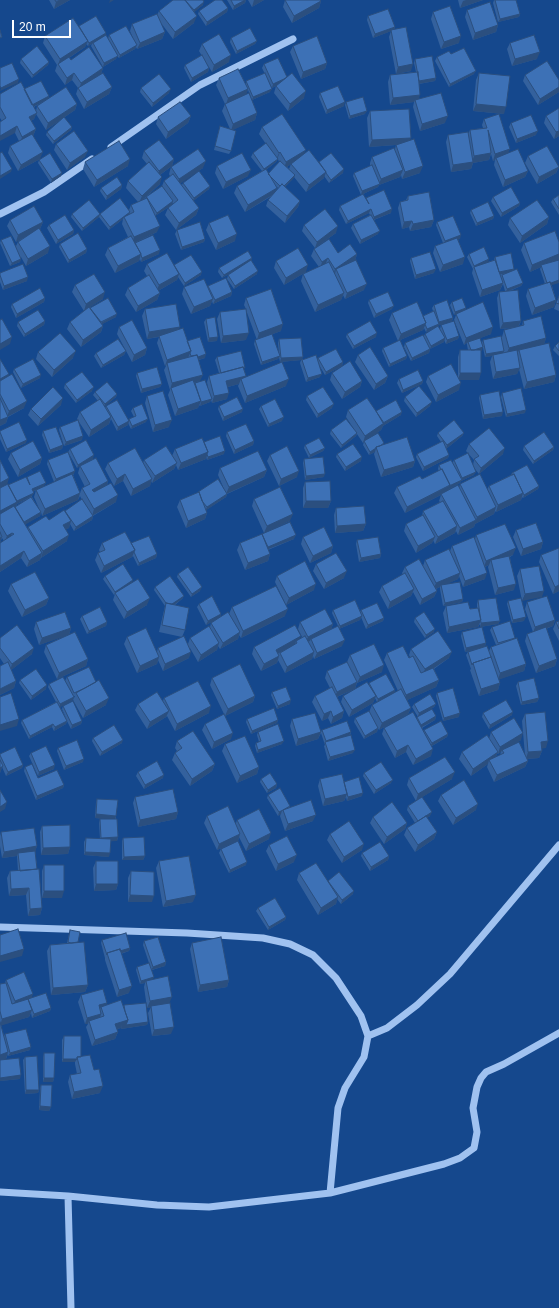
<!DOCTYPE html>
<html>
<head>
<meta charset="utf-8">
<style>
  body { margin:0 }
  #map { position:relative; width:559px; height:1308px; overflow:hidden; background:#15488d; font-family:Arial,sans-serif }
  canvas { display:block }
  .scale { position:absolute; left:12px; top:20px; width:59px; height:18px; box-sizing:border-box; border:2px solid #fff; border-top:0; padding-left:5px; font-size:12px; line-height:14px; white-space:nowrap; color:#fff; -webkit-text-stroke:3px #15488d; paint-order:stroke }
</style>
</head>
<body>
<div id="map">
<canvas width="559" height="1308"></canvas>
<div class="scale">20 m</div>
</div>
<script>
const g = document.querySelector('canvas').getContext('2d');
g.lineJoin = 'round';
function poly(rows) {
  const path = new Path2D();
  for (const r of rows) {
    path.moveTo(r[0], r[1]);
    for (let i = 2; i < r.length; i += 2) path.lineTo(r[i], r[i + 1]);
  }
  return path;
}
function strokePath(path, color, width, dash) {
  g.strokeStyle = color;
  g.lineWidth = width;
  g.lineCap = dash ? 'butt' : 'round';
  g.setLineDash(dash || []);
  g.stroke(path);
}
function fillPath(path, color) {
  g.fillStyle = color;
  g.fill(path, 'evenodd');
}
strokePath(poly([
  [111,147,200,85,293,39],
  [0,214,44,192,92,159],
  [0,927,187,933,263,938,290,944,313,955,336,978,361,1016,368,1036,364,1057,345,1088,338,1108,330,1193],
  [368,1036,387,1028,417,1005,450,974,559,845],
  [0,1192,68,1196,157,1205,209,1207,330,1193,444,1164,460,1158,474,1148,477,1132,473,1108,477,1087,481,1078,486,1072,504,1064,559,1033],
  [68,1196,71,1308]
]), '#a0c2f0', 7);
fillPath(poly([
  [49,0,70,0,54,9],
  [173,0,203,5,194,12,194,23,173,39,161,23,165,32,162,39,137,49,136,47,135,49,119,58,117,56,116,59,103,67,91,46,92,44,88,46,86,44,85,47,69,58,71,60,103,68,101,74,112,87,109,94,84,109,76,94,78,88,72,80,65,85,55,71,57,65,43,43,45,36,79,27,106,33,105,36,108,39,109,35,133,38,130,31,132,24,157,15,159,11],
  [227,0,246,0,245,3,233,10],
  [248,0,264,0,252,7],
  [285,0,321,1,319,8,292,23,283,7],
  [458,0,483,0,460,8],
  [494,0,516,0,520,14,519,17,498,22,493,3],
  [228,8,227,12,206,26,198,14,199,11],
  [467,10,498,25,496,32,473,40,465,17],
  [433,12,459,43,441,49,431,19],
  [368,16,395,27,394,30,411,71,396,74,389,37,391,31,373,38,367,20],
  [231,38,257,41,255,44,236,54,230,42],
  [510,43,537,59,512,66,507,49],
  [202,44,229,62,212,72,207,64,209,68,208,72,191,82,184,68,185,65,202,56,199,51],
  [293,46,327,63,325,69,301,79,290,52],
  [451,54,474,74,449,87,435,61,437,57],
  [21,59,49,62,48,65,32,78,20,63],
  [415,59,436,78,435,81,419,84,419,99,445,123,420,131,413,107,414,102,390,105,388,82,390,75,416,72,414,63],
  [264,64,287,77,304,98,288,111,274,93,276,86,272,88,262,68],
  [479,73,504,114,473,111,476,80],
  [525,75,559,80,559,92,538,105,523,81],
  [219,78,246,84,246,81,270,92,252,100,248,90,246,94,257,113,255,120,232,130,231,151,229,154,214,150,220,126,230,129,222,111,225,104,216,85],
  [141,88,169,93,152,107,140,92],
  [24,89,49,96,48,99,77,104,75,110,46,130,36,114,34,119,31,121,36,129,33,136,40,159,18,171,8,153,10,146,19,141,15,133,2,121,0,118,0,94],
  [46,100,37,106,36,111,34,107],
  [320,93,344,106,326,114,319,97],
  [346,102,365,114,349,119,345,105],
  [370,111,410,141,420,173,402,179,401,175,400,177,379,185,378,187,361,195,353,176,354,173,370,166,370,163,372,157,395,149,396,145,369,147,367,118],
  [191,116,188,123,166,139,156,124,158,117],
  [546,116,559,136,554,139,544,123],
  [484,119,508,153,528,171,525,177,503,187,494,165,495,160,493,161,491,154,489,160,473,163,471,169,451,172,446,142,448,135,468,134,470,130,483,128,482,125],
  [511,123,536,135,516,143,509,127],
  [72,127,71,130,53,144,46,135,47,132],
  [262,127,319,162,343,173,329,183,324,176,324,178,306,192,294,177,285,187,300,201,298,207,285,223,266,206,268,200,272,196,245,212,234,193,237,186,262,171,251,157,253,153,266,144,259,134],
  [278,159,279,162,268,174,266,170,276,162],
  [291,164,289,169,287,167],
  [276,186,278,188,275,192,277,188],
  [56,144,85,157,67,170,54,150],
  [144,151,174,159,172,166,160,175,160,184,143,200,146,198,162,186,164,181,170,176,169,174,171,167,203,168,180,183,182,185,183,183,210,186,209,189,193,201,199,208,196,215,176,230,165,215,168,208,173,204,172,203,172,205,155,216,157,232,135,243,159,254,141,262,140,259,139,261,115,273,105,255,108,248,128,237,122,224,123,219,109,230,99,217,82,231,71,217,72,214,100,214,129,210,131,205,138,202,126,188,128,181,147,164,142,158],
  [528,156,559,167,556,173,537,184,525,163],
  [39,160,61,176,51,183,38,163],
  [85,162,128,166,94,187,83,169],
  [217,166,248,176,223,189,215,173],
  [122,185,121,189,106,200,100,191,101,188],
  [559,195,559,215,551,202,553,199],
  [408,196,434,220,431,227,410,231,409,227,402,229,398,208,400,202,406,200],
  [493,197,520,203,519,206,501,217,491,201],
  [366,198,391,213,374,220,378,234,360,244,351,228,353,224,370,215,369,213,346,224,339,210,340,206,365,199],
  [471,210,494,216,493,219,476,226,470,213],
  [549,217,547,224,520,243,508,225,510,218],
  [10,220,43,222,40,229,48,253,26,266,21,257,20,262,10,266,0,243,1,240,16,246,18,242,21,239,16,242,7,226],
  [437,222,460,239,458,239,463,264,440,272,433,253,435,246,443,243,436,225],
  [209,223,235,241,216,250,206,230],
  [49,225,74,230,73,234,56,244,47,228],
  [304,225,336,233,315,248,302,231],
  [177,230,205,239,204,242,181,250,175,234],
  [555,231,552,286,556,300,554,307,532,315,526,296,528,289,545,284,540,269,541,267,530,272,521,250,524,243],
  [60,244,87,249,86,253,68,263,59,247],
  [314,249,338,253,357,254,355,261,364,290,345,299,343,295,341,300,315,312,301,281,303,274,319,267,311,256],
  [469,254,488,262,494,260,495,257,514,269,514,271,523,283,521,286,510,291,521,321,519,326,522,326,523,321,546,338,544,344,556,375,554,382,524,389,519,369,517,374,493,379,490,362,492,356,485,357,482,343,483,340,502,337,504,330,513,328,500,329,497,298,499,292,505,291,503,284,500,290,480,297,472,273,473,269,467,257],
  [252,258,251,260,257,274,234,289,227,279,228,275,231,273,222,278,218,272,219,268],
  [411,258,434,273,415,279,410,261],
  [276,261,306,272,284,285,274,268],
  [147,264,174,265,201,275,184,286,178,277,177,280,158,291,160,293,157,300,136,312,125,295,128,288,147,276,144,271],
  [0,273,27,281,3,290,0,282],
  [75,285,103,299,90,307,116,317,102,324,103,326,101,332,81,347,67,329,70,322,89,307,84,311,72,292],
  [208,286,232,292,231,296,213,304,212,301,210,306,191,314,182,294,184,287,207,287],
  [559,296,559,311,554,309],
  [45,298,44,302,16,318,11,307,12,304],
  [246,298,281,331,257,340,246,310,246,340,221,343,217,319,220,312,246,309,244,305],
  [369,300,392,309,374,318,368,303],
  [452,302,466,308,465,310,491,334,480,338,482,351,481,351,479,380,459,380,459,390,436,402,426,382,428,376,458,377,458,357,460,350,468,350,467,345,467,343,464,345,454,320,456,315,454,315,450,305],
  [434,305,453,318,452,321,438,325,438,326,440,329,441,325,459,336,458,339,446,344,444,340,444,342,430,349,429,353,411,361,404,347,405,343,424,336,425,334,434,329,426,332,424,328,423,330,398,341,389,320,392,313,423,316,433,311,432,308],
  [145,309,179,329,187,341,205,358,199,360,200,381,194,383,208,388,207,382,209,376,219,373,215,360,217,357,244,370,246,376,245,377,286,386,245,403,238,386,239,384,228,387,227,399,212,403,211,400,210,402,200,406,199,405,198,408,175,416,168,395,170,390,164,370,166,366,165,366,157,343,159,337,147,339,142,316],
  [206,319,217,341,208,342,204,322],
  [45,321,44,325,24,337,17,326,18,322],
  [119,327,147,348,145,355,132,362,117,334],
  [347,334,376,337,353,349,346,337],
  [279,339,303,357,302,359,317,360,318,358,343,362,342,366,325,375,319,365,320,377,306,382,300,363,301,360,280,362,279,357,278,359,261,365,254,344,255,340,279,355,278,343],
  [559,342,559,356,553,350,555,346],
  [383,348,407,356,406,359,389,367,382,351],
  [126,351,124,355,101,368,94,356,96,353],
  [38,352,73,358,52,377,36,359],
  [358,355,388,376,385,383,374,390,355,362],
  [0,359,24,408,8,417,6,423,0,426],
  [14,369,40,378,21,388,13,372],
  [137,373,162,384,160,387,141,393,136,376],
  [332,373,362,381,360,387,342,399,330,380],
  [399,379,423,381,422,384,402,393,397,383],
  [65,384,92,391,76,403,64,388],
  [95,392,117,394,116,397,105,406,106,408,106,406,129,421,129,419,134,417,131,411,133,408,146,422,131,429,128,423,128,425,117,431,111,419,109,424,89,437,77,419,80,412,98,401,93,395],
  [502,393,525,413,506,417,501,397],
  [480,395,502,416,483,419,479,398],
  [147,396,169,427,153,432,145,403],
  [307,396,332,408,317,418,306,400],
  [405,397,430,406,416,417,404,401],
  [61,405,38,426,28,415,31,409],
  [219,406,242,412,223,421,218,409],
  [261,406,282,421,268,427,259,409],
  [348,410,376,411,401,415,383,426,381,430,371,437,415,461,413,467,381,477,374,454,375,452,369,455,363,445,364,442,363,443,357,434,356,436,341,448,330,434,331,430,354,429,346,417],
  [60,427,82,440,64,446,59,430],
  [0,431,26,443,6,452,0,439],
  [43,431,63,445,62,449,49,453,42,435],
  [227,432,254,441,253,445,234,454,226,436],
  [438,433,464,433,462,436,446,449,449,455,448,458,423,471,416,457,417,454,441,442,437,436],
  [204,442,224,454,207,460,206,457,206,459,178,470,176,465,174,469,152,483,151,481,150,486,131,496,123,481,114,486,105,469,108,463,143,463,144,460,172,456,175,449],
  [469,444,503,454,479,474,475,469,474,475,461,481,460,483,449,489,449,490,459,488,460,484,487,490,489,486,511,475,512,473,539,486,538,489,523,498,522,497,521,500,496,512,495,511,494,514,475,524,474,527,458,535,456,531,455,533,435,544,433,540,432,543,416,553,404,531,406,524,422,516,423,511,440,502,439,501,441,495,405,513,394,493,397,487,422,479,439,471,438,469,439,465,453,462,454,460,473,465,474,460,466,451],
  [305,445,325,448,323,451,309,458,304,448],
  [524,446,554,447,553,450,533,464,523,450],
  [70,449,93,459,82,465,108,481,107,485,116,502,93,516,92,520,74,531,70,524,69,528,66,529,67,541,41,558,41,557,40,560,27,567,21,558,0,572,0,543,4,541,2,538,0,543,0,460,7,484,8,485,26,478,27,477,44,486,33,492,32,496,32,497,40,511,34,497,36,490,54,482,47,464,48,460,74,474,73,475,80,493,82,488,85,487,78,473,80,466,77,468,68,452],
  [80,496,82,500,65,511,49,520,28,527,28,529,25,524,40,516,41,512,42,516,78,500],
  [29,498,16,506,17,504],
  [11,453,42,458,40,464,18,477,8,459],
  [337,454,361,461,345,471,336,457],
  [270,455,297,477,279,486,267,461],
  [304,459,324,477,305,480,303,463],
  [220,468,267,470,264,477,227,494,226,497,206,510,207,513,205,519,186,528,177,507,180,500,224,489,218,475],
  [305,482,331,501,328,508,303,508,303,488],
  [254,499,290,521,264,533,252,506],
  [336,508,366,524,363,531,335,533,334,515],
  [516,530,543,542,541,549,521,556,513,537],
  [262,534,294,539,268,550,270,554,268,561,245,570,237,550,240,543,262,535],
  [476,535,513,555,510,557,514,590,495,595,488,567,489,565,485,567,485,579,463,587,459,576,458,579,446,584,463,599,462,602,443,606,440,589,440,587,436,589,437,591,434,597,420,605,413,592,411,596,388,609,379,592,382,586,403,575,402,573,405,567,423,566,425,560,450,551,452,546,475,539],
  [303,537,333,546,331,553,310,563,301,544],
  [357,540,381,554,380,558,359,562,356,544],
  [102,543,131,543,157,554,156,558,138,566,133,556,132,557,101,573,95,560,98,553,100,552,99,550],
  [541,555,559,591,553,594,539,562],
  [316,564,344,578,324,589,313,571],
  [539,566,522,601,517,576,520,569],
  [178,574,200,591,191,597,177,577],
  [105,576,132,583,147,605,124,619,113,600,115,594,114,595,103,579],
  [277,576,314,590,286,605,275,582],
  [11,584,49,598,46,605,22,617,8,591],
  [155,587,184,596,182,599,175,605,185,630,182,637,159,632,165,606,154,590],
  [478,600,500,621,498,624,480,627,480,624,478,627,447,633,443,613,446,606,470,609,477,608,477,604],
  [508,601,524,621,512,623,507,604],
  [527,602,555,620,553,626,546,629,557,659,555,666,536,673,525,641,527,634,533,632,525,609],
  [199,604,221,614,220,617,229,614,232,607,285,616,241,638,239,635,238,639,220,649,218,646,217,650,198,662,190,648,189,658,163,671,158,660,157,664,137,673,124,644,127,637,157,652,158,648,188,644,190,638,210,627,211,623,215,620,206,625,197,607],
  [333,610,360,612,361,610,384,618,383,621,366,629,361,617,360,620,339,629,342,646,314,659,313,656,312,659,285,673,278,660,277,663,261,671,252,654,254,647,300,639,302,637,298,629,300,622,333,624,331,630,338,626,332,613],
  [82,616,107,622,106,626,87,634,80,619],
  [415,618,434,632,425,638,414,622],
  [559,621,559,641,553,629,556,622],
  [36,622,71,628,69,635,88,659,86,666,57,679,44,652,46,645,67,635,39,645,34,629],
  [492,627,515,638,526,664,524,671,499,679,500,683,498,690,479,696,470,670,471,669,466,655,468,652,478,649,465,652,461,636,462,632,486,643,485,646,489,651,491,647,496,645,490,630],
  [0,638,32,654,11,670,16,681,14,688,0,695,0,666,4,664,0,658],
  [411,649,449,658,434,669,439,680,436,687,407,700,411,708,408,714,379,730,369,712,372,705,377,702,375,698,373,703,349,717,341,702,343,696,369,685,369,683,395,690,394,693,398,691,384,660,387,653,409,658,410,657,409,655],
  [350,655,382,672,357,683,355,689,337,697,344,711,342,718,331,724,328,718,322,721,312,702,315,696,330,688,325,678,327,671,347,662],
  [67,677,106,705,83,718,73,700,75,696,74,696,74,697,73,700,60,707,66,718,62,709,63,706,82,721,81,724,71,729,67,721,66,724,54,731,52,727,29,739,21,723,22,720,56,702,48,687,49,684,65,681],
  [212,678,255,696,253,702,225,716,210,685],
  [20,680,46,689,31,700,19,683],
  [518,682,539,698,537,702,521,705,516,686],
  [272,692,290,704,277,709,271,695],
  [437,693,459,717,443,721,436,696],
  [164,698,209,713,175,731,167,716,166,717,147,729,135,710,138,704,163,701],
  [414,704,436,704,434,707,418,717,412,707],
  [483,713,512,715,489,729,482,717],
  [525,714,546,748,541,748,542,751,539,758,527,759,528,761,525,767,494,782,487,767,488,764,471,776,459,759,462,752,489,739,491,732,521,740,514,744,525,755,522,721],
  [501,752,500,755,496,757,497,753,498,754],
  [436,716,435,720,422,728,424,731,424,730,448,734,447,737,432,746,431,756,413,765,406,752,395,758,382,734,384,728,417,719,417,717],
  [355,718,378,728,377,732,364,739,354,722],
  [247,719,278,720,277,723,251,734,246,722],
  [292,719,321,732,322,730,351,732,350,736,353,753,328,761,324,746,325,745,321,733,318,739,296,746,290,726],
  [205,724,231,739,212,749,202,730],
  [258,732,282,744,257,753,255,746,256,743,259,742,257,735],
  [93,738,122,743,100,756,92,741],
  [177,741,215,764,212,771,190,786,172,760,175,753,177,751,175,748],
  [225,744,259,767,257,774,237,783,222,751],
  [58,748,83,762,64,770,57,751],
  [31,753,54,769,38,776,29,756],
  [0,754,23,765,22,768,6,776,2,767,0,773],
  [25,767,38,778,64,785,63,788,36,800,24,771],
  [138,772,163,778,144,789,136,776],
  [364,773,391,783,374,794,363,776],
  [409,778,452,779,422,797,430,816,427,818,437,832,434,839,415,852,404,835,407,828,415,823,407,810,408,806,416,801,407,785],
  [261,779,277,784,276,788,267,793,260,782],
  [320,779,344,782,362,796,347,801,346,797,344,801,323,806,318,786],
  [268,795,290,806,290,807,313,821,285,831,280,816,281,814,278,816,267,798],
  [441,795,476,810,453,825,438,801],
  [135,797,178,812,176,819,138,827,133,803],
  [97,799,116,816,116,819,118,837,117,841,110,841,109,857,84,855,84,842,86,838,100,839,99,823,100,819,108,819,95,818,96,802],
  [207,816,236,823,237,820,269,839,246,851,239,837,238,841,217,850,204,823],
  [373,817,407,823,405,829,384,844,370,823],
  [42,826,70,847,68,854,41,855,40,832],
  [1,832,37,846,35,851,42,908,40,915,28,916,26,895,9,896,7,878,10,871,18,871,17,856,2,858,0,846,0,836],
  [330,834,362,850,342,863,327,840],
  [123,838,145,856,143,860,122,860,122,841],
  [269,845,294,862,276,871,266,851],
  [221,849,246,865,229,873,219,853],
  [362,853,389,856,388,860,370,871,361,856],
  [96,861,118,884,116,890,94,891,93,868],
  [159,861,193,902,163,907,156,868],
  [44,865,62,898,42,898,42,871],
  [131,871,152,902,128,902,128,878],
  [299,873,328,881,353,894,341,904,337,899,336,904,318,915,297,880],
  [258,908,286,917,285,920,268,930,256,911],
  [70,930,78,942,88,985,85,992,51,995,47,951,50,945,67,943],
  [102,940,130,948,129,951,121,954,129,993,117,997,105,960,105,958,101,943],
  [144,941,166,962,165,966,152,970,153,979,169,1003,171,1034,152,1036,148,1013,151,1007,147,1008,144,987,145,983,140,984,136,970,137,967,149,963,143,945],
  [192,943,229,980,227,987,198,992,190,949],
  [6,980,32,998,51,1008,50,1011,32,1018,31,1013,29,1017,1,1025,4,1036,5,1034,30,1050,8,1056,8,1054,6,1059,20,1079,0,1081,0,984,5,983],
  [81,995,107,1005,123,1007,124,1005,148,1022,147,1025,121,1029,121,1028,117,1029,118,1032,115,1039,92,1046,86,1027,88,1024,85,1024,78,1002],
  [64,1036,81,1057,94,1070,100,1093,72,1099,68,1082,70,1075,77,1074,75,1064,75,1062,62,1062,62,1040],
  [44,1053,54,1078,53,1082,43,1082,43,1057],
  [25,1057,39,1090,38,1093,25,1094,23,1060],
  [41,1085,51,1107,49,1111,39,1110,40,1088]
]), '#34619d');
fillPath(poly([
  [60,0,70,0,54,9,56,2],
  [110,0,114,0,109,3],
  [245,0,246,0,245,3,233,10,234,6],
  [254,0,264,0,252,7],
  [466,0,483,0,460,8,463,1],
  [321,1,319,8,292,23,294,16],
  [204,2,203,5,192,14,194,10],
  [228,8,227,12,206,26,207,22],
  [520,14,519,17,498,22,500,19],
  [197,16,194,23,173,39,175,32],
  [498,25,496,32,473,40,475,33],
  [395,27,394,30,373,38,375,34],
  [165,32,162,39,137,49,140,43],
  [106,33,105,36,93,43,92,44,88,46,89,43],
  [461,36,459,43,441,49,444,42],
  [88,41,85,47,58,65,60,59],
  [257,41,255,44,236,54,237,51],
  [137,45,135,49,119,58,120,55],
  [540,52,537,59,512,66,515,59],
  [231,55,229,62,212,72,214,65],
  [118,56,116,59,103,67,104,63],
  [49,62,48,65,32,78,33,75],
  [327,63,325,69,301,79,303,72],
  [413,64,411,71,396,74,398,67],
  [103,68,101,74,79,90,81,83],
  [209,68,208,72,191,82,192,78],
  [476,71,474,74,449,87,450,84],
  [74,73,72,80,65,85,67,78],
  [287,78,286,81,272,88,273,84],
  [436,78,435,81,418,84,419,81],
  [19,79,18,83,0,91,1,88],
  [112,87,109,94,84,109,87,102],
  [559,87,559,92,538,105,540,99],
  [171,89,169,93,152,107,153,103],
  [248,89,246,96,226,105,228,98],
  [272,89,270,92,252,100,253,97],
  [306,91,304,98,288,111,290,104],
  [420,95,418,102,415,100,414,102,390,105,393,98],
  [49,96,48,99,31,108,32,105],
  [345,102,344,106,326,114,327,110],
  [77,104,75,110,46,130,48,123],
  [476,104,506,107,504,114,473,111],
  [367,111,365,114,349,119,350,116],
  [37,113,34,119,26,124,29,117],
  [257,113,255,120,231,131,233,124],
  [191,116,188,123,166,139,168,132],
  [448,116,445,123,420,131,422,124],
  [17,126,15,133,0,141,0,136],
  [72,127,71,130,53,144,54,141],
  [36,129,33,136,20,143,22,137],
  [538,131,536,135,516,143,517,139],
  [559,131,559,136,554,139,556,132],
  [411,138,408,144,369,147,372,140],
  [510,149,507,156,496,158,495,160,493,161,495,154],
  [306,150,303,156,284,169,286,162],
  [88,151,85,157,67,170,70,163],
  [43,152,40,159,18,171,21,165],
  [280,152,276,162,263,172,264,169,276,160,279,153],
  [491,153,489,160,473,163,471,169,451,172,453,165,472,162,474,156],
  [130,159,128,166,94,187,97,180],
  [174,159,172,166,157,177,159,171],
  [206,161,203,168,177,186,179,179],
  [423,166,420,173,402,179,405,172],
  [559,167,556,173,537,184,539,177],
  [12,169,11,172,0,179,0,176],
  [344,169,343,173,329,183,331,180],
  [251,170,248,176,223,189,226,182],
  [403,170,400,177,379,185,378,187,361,195,362,191,379,184,381,179],
  [528,171,525,177,503,187,505,180],
  [326,172,324,178,306,192,309,185],
  [62,173,61,176,51,183,52,179],
  [295,175,294,178,281,191,283,188],
  [162,177,160,184,139,203,142,196],
  [122,185,121,189,106,200,107,196],
  [210,186,209,189,192,202,194,198],
  [277,188,274,194,245,212,248,205],
  [173,201,172,205,155,216,157,213],
  [300,201,298,207,285,223,287,216],
  [520,203,519,206,501,217,502,213],
  [199,208,196,215,176,230,179,223],
  [371,209,369,213,346,224,348,221],
  [392,209,391,213,373,220,374,217],
  [130,212,129,215,124,217,123,219,109,230,110,227],
  [100,214,99,217,82,231,83,228],
  [494,216,493,219,476,226,477,223],
  [549,217,547,224,520,243,522,236],
  [434,220,431,227,410,231,413,224],
  [412,221,409,227,402,229,404,222],
  [43,222,40,229,16,242,18,235],
  [160,226,157,232,132,244,134,237],
  [338,226,336,233,315,248,317,242],
  [74,230,73,234,56,244,58,240],
  [380,231,378,234,360,244,361,240],
  [237,234,235,241,216,250,218,243],
  [461,235,460,239,443,245,445,241],
  [205,239,204,242,181,250,182,247],
  [50,246,48,253,26,266,28,259],
  [87,249,86,253,68,263,69,260],
  [160,250,159,254,141,262,142,258],
  [141,254,139,261,115,273,118,266],
  [357,254,355,261,336,269,335,274,333,276,335,269],
  [559,254,559,260,541,265,541,267,530,272,532,265],
  [465,257,463,264,440,272,443,265],
  [252,258,251,262,222,278,224,275],
  [328,258,325,265,320,269,322,262],
  [21,259,20,262,10,266,12,263],
  [489,259,488,263,474,267,473,269,474,266],
  [308,265,306,272,284,285,286,278],
  [436,269,434,273,415,279,416,275],
  [514,269,513,272,497,275,499,272],
  [258,271,257,274,234,289,235,286],
  [202,272,201,275,184,286,185,283],
  [179,274,177,280,156,292,159,285],
  [28,277,27,281,3,290,4,286],
  [559,280,559,283,546,287,547,284],
  [503,283,500,290,480,297,482,290],
  [523,283,521,286,506,292,507,289],
  [367,284,364,290,345,299,347,293],
  [105,292,103,299,84,311,86,304],
  [232,292,231,296,213,304,215,300],
  [160,293,157,300,136,312,138,306],
  [344,293,341,300,315,312,318,305],
  [45,298,44,302,16,318,17,314],
  [213,299,210,306,191,314,194,307],
  [556,300,554,307,532,315,535,308],
  [394,306,392,309,374,318,376,314],
  [466,308,464,312,456,314,456,315,454,315,455,312],
  [117,314,116,317,97,327,99,324],
  [453,318,452,321,438,326,439,322],
  [45,321,44,325,24,337,25,334],
  [521,321,518,327,500,329,503,323],
  [426,323,423,330,398,341,401,334],
  [283,324,281,331,257,340,259,333],
  [439,324,438,327,426,332,427,329],
  [103,326,101,332,81,347,83,340],
  [180,327,177,333,147,339,149,332],
  [493,327,491,334,468,343,468,342,467,343,464,345,466,338],
  [249,333,246,340,221,343,223,336],
  [377,333,376,337,353,349,354,346],
  [459,336,458,339,446,344,447,340],
  [12,337,10,344,0,350,0,344],
  [218,337,217,341,208,342,209,338],
  [445,338,444,342,430,349,431,346],
  [546,338,544,345,519,350,518,352,506,355,509,348],
  [483,347,482,351,470,354,471,351],
  [147,348,145,355,132,362,134,355],
  [430,349,429,353,411,361,412,358],
  [76,351,73,358,52,377,54,370],
  [126,351,124,355,101,368,103,365],
  [191,351,188,358,167,363,166,366,165,366,167,360],
  [504,351,503,354,493,355,492,356,485,357,486,354],
  [206,354,205,358,191,362,192,359],
  [280,356,278,359,261,365,262,362],
  [407,356,406,359,389,367,390,364],
  [303,357,302,360,280,362,281,358],
  [343,362,342,366,325,375,326,372],
  [520,368,517,374,493,379,496,372],
  [460,373,481,373,479,380,458,380],
  [9,374,8,377,0,382,0,379],
  [322,374,320,377,306,382,308,378],
  [41,375,40,378,21,388,23,384],
  [203,375,200,381,171,389,171,388,170,390,172,383],
  [556,375,554,382,524,389,527,382],
  [246,376,243,383,241,379,239,384,224,388,226,381],
  [388,376,385,383,374,390,376,384],
  [289,379,286,386,245,403,247,396],
  [362,381,360,387,342,399,345,392],
  [423,381,422,384,402,393,403,390],
  [461,383,459,390,436,402,438,395],
  [162,384,160,387,141,393,142,389],
  [94,387,92,391,76,403,77,400],
  [229,393,227,399,212,403,214,396],
  [117,394,116,397,103,408,105,404],
  [63,398,61,405,38,426,41,419],
  [212,399,210,402,200,406,201,402],
  [27,401,24,408,7,417,9,411],
  [201,401,198,408,175,416,178,409],
  [432,402,430,406,416,417,417,413],
  [334,404,332,408,317,418,318,414],
  [243,409,242,412,223,421,224,417],
  [526,410,525,413,506,417,507,414],
  [402,412,401,415,383,426,381,430,363,443,365,436,382,424],
  [503,412,502,416,483,419,484,415],
  [8,417,6,423,0,426,0,420],
  [111,417,109,424,89,437,91,430],
  [284,417,282,421,268,427,269,424],
  [148,419,146,422,131,429,132,426],
  [172,420,169,427,153,432,155,425],
  [129,421,128,425,117,431,118,427],
  [357,433,356,436,341,448,342,445],
  [464,433,462,436,446,449,447,445],
  [83,436,82,440,64,446,66,442],
  [27,440,26,443,6,452,7,449],
  [254,441,253,445,234,454,235,450],
  [63,445,62,449,49,453,50,450],
  [554,447,553,450,533,464,534,461],
  [325,448,323,451,309,458,310,455],
  [376,448,375,452,369,455,370,452],
  [505,448,503,454,479,474,481,468],
  [225,451,224,454,207,460,208,457],
  [208,452,206,459,178,470,181,463],
  [94,455,93,459,77,468,78,465],
  [449,455,448,458,423,471,424,467],
  [362,457,361,461,345,471,346,467],
  [42,458,40,464,18,477,20,470],
  [415,461,413,467,381,477,384,470],
  [177,463,174,469,152,483,155,476],
  [267,470,264,477,226,494,229,487],
  [75,471,74,474,54,482,56,479],
  [299,471,297,477,279,486,281,479],
  [476,472,474,475,461,481,460,483,449,489,448,492,441,494,441,495,405,513,407,507,461,480,462,478],
  [125,474,123,481,114,486,117,479],
  [325,474,324,477,305,480,306,476],
  [9,478,7,485,0,489,0,483],
  [152,479,150,486,131,496,133,489],
  [108,481,106,488,90,497,92,490],
  [46,483,44,486,30,493,32,489],
  [539,486,538,489,523,498,524,495],
  [34,493,32,496,17,504,15,508,0,517,0,511,16,501],
  [80,493,78,500,42,516,45,509],
  [523,493,521,500,496,512,498,505],
  [227,494,226,497,205,511,207,507],
  [118,495,116,502,92,516,94,509],
  [306,501,331,501,328,508,303,508],
  [496,507,494,514,475,524,474,527,458,535,460,528,476,520,477,517],
  [41,512,40,516,23,526,24,522],
  [207,513,205,519,186,528,188,521],
  [293,514,290,521,264,533,267,526],
  [93,516,92,520,74,531,76,527],
  [71,521,69,528,61,532,63,525],
  [366,524,363,531,335,533,337,526],
  [457,526,455,533,435,544,438,537],
  [12,533,10,539,4,543,7,536],
  [69,535,67,541,41,558,43,551],
  [296,535,294,539,266,550,268,547],
  [2,537,0,543,0,538],
  [435,537,432,543,416,553,418,546],
  [543,542,541,549,521,556,523,549],
  [333,546,331,553,310,563,313,556],
  [516,548,513,555,492,564,491,560,489,565,484,567,486,561],
  [135,550,132,557,101,573,104,566],
  [24,551,21,558,0,572,0,566],
  [42,553,40,560,27,567,29,561],
  [157,554,156,558,138,566,139,563],
  [270,554,268,561,245,570,248,563],
  [381,554,380,558,359,562,361,558],
  [347,571,344,578,324,589,326,583],
  [460,573,458,579,441,587,441,585,440,587,433,590,436,583],
  [487,573,485,579,463,587,465,581],
  [133,580,132,583,115,593,114,595,115,592],
  [316,584,314,590,286,605,289,598],
  [516,584,514,590,495,595,498,588],
  [559,585,559,591,553,594,555,587],
  [202,587,200,591,191,597,192,594],
  [414,589,411,596,388,609,390,602],
  [437,591,434,597,420,605,422,599],
  [544,591,542,597,522,601,525,594],
  [184,596,182,599,167,610,168,606],
  [49,598,46,605,22,617,25,610],
  [150,598,147,605,124,619,127,612],
  [463,599,462,602,443,606,445,603],
  [288,609,285,616,241,638,243,631],
  [221,614,220,618,206,625,208,621],
  [362,616,360,620,339,629,340,626],
  [526,617,524,621,512,623,513,620],
  [384,618,383,621,366,629,368,625],
  [481,620,478,627,447,633,449,627],
  [555,620,553,626,533,633,535,627],
  [500,621,498,624,480,627,481,623],
  [107,622,106,626,87,634,89,631],
  [333,624,331,630,311,639,310,641,305,643,308,637],
  [71,628,69,635,39,645,42,638],
  [435,629,434,632,425,638,426,635],
  [240,632,238,639,220,649,223,643],
  [301,636,298,643,296,641,295,645,273,656,276,650],
  [345,640,342,646,314,659,317,653],
  [219,643,217,650,198,662,201,655],
  [486,643,485,647,465,652,466,648],
  [34,648,32,654,10,671,12,664],
  [191,652,189,658,163,671,165,664],
  [314,652,312,659,285,673,287,667],
  [452,652,449,658,422,676,425,669],
  [279,656,277,663,261,671,264,664],
  [159,657,157,664,137,673,140,666],
  [88,659,86,666,57,679,59,673],
  [557,659,555,666,536,673,539,666],
  [526,664,524,671,498,680,500,673],
  [384,665,382,672,357,683,360,677],
  [439,680,436,687,403,702,406,695],
  [16,681,14,688,0,695,0,689],
  [357,682,355,689,334,698,337,692],
  [500,683,498,690,479,696,481,689],
  [47,685,46,689,31,700,32,696],
  [395,690,394,694,377,703,378,699],
  [255,696,253,702,225,716,228,709],
  [376,696,373,703,349,717,352,710],
  [74,697,73,700,59,708,60,704],
  [109,698,106,705,83,718,86,711],
  [539,698,537,702,521,705,522,702],
  [291,700,290,704,277,709,278,706],
  [436,704,434,707,418,717,419,713],
  [211,706,209,713,175,731,177,724],
  [411,708,408,714,379,730,382,723],
  [169,711,166,717,147,729,150,722],
  [331,711,328,718,322,721,324,714],
  [344,711,342,718,331,724,333,717],
  [513,712,512,715,489,729,490,725],
  [460,713,459,717,443,721,444,718],
  [436,716,435,720,420,728,421,725],
  [19,719,17,726,0,731,0,725],
  [278,720,277,723,251,734,252,731],
  [67,721,66,724,54,731,55,727],
  [82,721,81,724,71,729,72,725],
  [53,724,52,727,29,739,30,736],
  [378,728,377,732,364,739,365,736],
  [321,732,318,739,296,746,298,739],
  [351,732,349,736,325,742,324,745,326,741],
  [233,733,231,739,212,749,214,742],
  [523,733,521,740,503,751,502,750,501,752,498,754,500,747],
  [448,734,447,737,430,747,432,743],
  [123,740,122,743,100,756,102,752],
  [284,741,282,744,257,753,258,750],
  [548,741,546,748,539,749,541,742],
  [408,745,406,752,395,758,397,751],
  [433,749,431,756,413,765,416,759],
  [355,750,353,753,328,761,330,757],
  [542,751,539,758,526,759,528,752],
  [498,752,495,758,489,760,488,764,471,776,473,769],
  [84,759,83,762,64,770,66,766],
  [528,761,525,767,494,782,497,775],
  [215,764,212,771,190,786,192,779],
  [23,765,22,768,6,776,8,772],
  [55,765,54,769,38,776,39,772],
  [3,766,0,773,0,768],
  [259,767,257,774,237,783,240,776],
  [455,772,452,779,416,801,418,794],
  [164,775,163,778,144,789,145,785],
  [393,780,391,783,374,794,376,790],
  [277,784,276,788,267,793,268,790],
  [64,785,63,788,36,800,37,796],
  [363,793,362,796,347,801,348,797],
  [347,794,344,801,323,806,325,799],
  [7,802,5,809,0,812,0,807],
  [478,804,476,810,453,825,456,818],
  [282,810,281,814,278,816,279,812],
  [178,812,176,819,138,827,140,820],
  [432,812,430,816,416,825,418,821],
  [96,814,116,816,115,820,95,818],
  [316,815,313,821,285,831,288,824],
  [407,823,405,829,384,844,387,837],
  [437,832,434,839,415,852,418,845],
  [271,833,269,839,246,851,249,844],
  [240,834,238,841,217,850,219,844],
  [118,837,117,841,100,842,101,838],
  [364,844,362,850,342,863,344,857],
  [37,846,35,853,18,853,17,856,2,858,4,852],
  [70,847,68,854,41,855,43,848],
  [85,852,110,853,109,857,84,855],
  [297,855,294,862,276,871,278,864],
  [145,856,143,860,122,860,124,857],
  [389,856,388,860,370,871,371,867],
  [247,862,246,865,229,873,230,870],
  [96,884,118,884,116,890,94,891],
  [29,888,26,895,9,896,11,889],
  [44,891,64,891,62,898,42,898],
  [354,891,353,894,341,904,342,900],
  [130,895,154,896,152,902,128,902],
  [196,895,193,902,163,907,166,901],
  [338,897,336,904,318,915,321,908],
  [42,908,40,915,28,916,30,909],
  [286,917,285,920,268,930,269,927],
  [130,948,129,951,109,957,108,954],
  [24,949,22,956,0,962,0,956],
  [166,962,165,966,151,970,153,967],
  [154,977,152,981,146,981,145,983,140,984,141,981],
  [229,980,227,987,198,992,200,985],
  [88,985,85,992,51,995,53,988],
  [132,986,129,993,117,997,119,990],
  [33,994,31,1000,13,1008,15,1001],
  [172,997,169,1004,147,1008,150,1001],
  [107,1003,105,1009,101,1007,99,1011,99,1005],
  [51,1008,50,1011,32,1018,34,1014],
  [32,1010,29,1017,0,1026,2,1019],
  [101,1014,99,1021,89,1021,88,1024,85,1024,87,1018],
  [128,1020,148,1022,147,1025,121,1029,122,1024,121,1028,113,1030,115,1024],
  [174,1027,171,1034,152,1036,154,1030],
  [118,1032,115,1039,92,1046,95,1040],
  [31,1047,30,1050,8,1056,10,1053],
  [8,1052,6,1059,0,1061,0,1055],
  [63,1059,77,1059,75,1062,62,1062],
  [21,1075,20,1079,0,1081,0,1078],
  [44,1078,54,1078,53,1082,43,1082],
  [103,1086,100,1093,72,1099,74,1092],
  [26,1090,39,1090,38,1093,25,1094],
  [40,1106,51,1107,49,1111,39,1110]
]), '#2b4f7f');
const building = poly([
  [55,0,60,0,56,2,55,0],
  [173,0,185,0,197,16,175,32,159,11,173,0],
  [185,0,203,0,204,2,194,10,185,0],
  [215,0,222,0,228,8,207,22,199,11,215,0],
  [231,0,245,0,234,6,231,0],
  [285,0,320,0,321,1,294,16,285,0],
  [495,0,516,0,520,14,500,19,495,0],
  [490,2,498,25,475,33,467,10,490,2],
  [450,6,461,36,444,42,433,12,450,6],
  [388,9,395,27,375,34,368,16,388,9],
  [157,14,165,32,140,43,132,24,157,14],
  [96,16,106,33,89,43,79,26,96,16],
  [73,18,88,41,60,59,45,36,73,18],
  [126,26,137,45,120,55,109,35,126,26],
  [406,27,413,64,398,67,391,30,406,27],
  [250,28,257,41,237,51,231,38,250,28],
  [0,30,2,37,0,38,0,30],
  [219,34,231,55,214,65,202,44,219,34],
  [106,35,118,56,104,63,93,43,106,35],
  [534,35,540,52,515,59,510,43,534,35],
  [317,36,327,63,303,72,293,46,317,36],
  [37,46,49,62,33,75,21,59,37,46],
  [89,47,103,68,81,83,74,73,67,78,58,64,69,57,71,60,89,47],
  [464,48,476,71,450,84,437,57,449,51,451,54,464,48],
  [202,55,209,68,192,78,185,65,202,55],
  [432,56,436,78,419,81,415,59,432,56],
  [278,58,287,77,284,79,273,84,264,64,278,58],
  [547,61,559,80,559,87,540,99,525,75,547,61],
  [12,63,19,79,1,88,0,86,0,68,12,63],
  [238,69,248,89,228,98,219,78,238,69],
  [418,72,420,95,393,98,390,75,418,72],
  [103,73,112,87,87,102,78,88,103,73],
  [265,73,272,89,253,97,246,81,265,73],
  [292,73,306,91,290,104,276,86,292,73],
  [479,73,510,76,506,107,476,104,479,73],
  [159,74,171,89,153,103,141,88,159,74],
  [41,81,49,96,32,105,24,89,41,81],
  [21,82,37,113,29,117,36,129,22,137,17,126,0,136,0,122,6,118,0,107,0,94,21,82],
  [338,86,345,102,327,110,320,93,338,86],
  [66,87,77,104,48,123,37,106,66,87],
  [249,93,257,113,233,124,225,104,249,93],
  [441,93,448,116,422,124,415,100,441,93],
  [363,97,367,111,350,116,346,102,363,97],
  [180,102,191,116,168,132,158,117,180,102],
  [559,108,559,131,556,132,546,116,559,108],
  [409,109,411,138,372,140,370,111,409,109],
  [282,114,306,150,286,162,280,152,279,153,262,127,282,114],
  [499,114,510,149,495,154,488,130,491,153,474,156,470,130,487,128,484,119,499,114],
  [531,115,538,131,517,139,511,123,531,115],
  [64,117,72,127,54,141,47,132,64,117],
  [220,126,236,131,231,151,215,146,220,126],
  [74,131,88,151,70,163,56,144,74,131],
  [468,132,473,162,453,165,448,135,468,132],
  [32,134,43,152,21,165,10,146,32,134],
  [414,139,423,166,405,172,396,145,414,139],
  [159,140,174,159,159,171,144,151,159,140],
  [119,141,130,159,97,180,85,162,119,141],
  [266,143,278,159,264,169,253,153,266,143],
  [547,146,559,167,539,177,528,156,547,146],
  [394,148,403,170,381,179,372,157,394,148],
  [198,149,206,161,179,179,171,167,198,149],
  [518,149,528,171,505,180,496,158,518,149],
  [309,150,326,172,309,185,291,164,309,150],
  [2,152,12,169,0,176,0,153,2,152],
  [50,153,62,173,52,179,39,160,50,153],
  [242,153,251,170,226,182,217,166,242,153],
  [331,153,344,169,331,180,326,173,326,172,319,162,331,153],
  [280,161,295,175,284,186,282,184,280,186,268,174,280,161],
  [149,162,162,177,142,196,128,181,149,162],
  [372,165,380,184,362,191,354,173,372,165],
  [266,169,277,188,248,205,237,186,266,169],
  [199,171,210,186,194,198,183,183,199,171],
  [173,174,199,208,179,223,168,208,178,200,164,181,173,174],
  [117,177,122,185,107,196,101,188,117,177],
  [282,184,300,201,287,216,268,200,282,184],
  [162,186,173,201,157,213,147,198,146,197,162,186],
  [511,187,520,203,502,213,493,197,511,187],
  [384,190,392,209,374,217,371,209,348,221,340,206,363,194,369,204,366,198,384,190],
  [429,192,434,220,413,224,412,221,404,222,400,202,408,200,408,196,429,192],
  [559,195,559,209,553,199,559,195],
  [120,198,130,212,110,227,100,214,120,198],
  [147,198,160,226,134,237,124,217,134,212,131,205,147,198],
  [89,200,100,214,83,228,72,214,89,200],
  [537,200,549,217,522,236,510,218,537,200],
  [488,202,494,216,477,223,471,210,488,202],
  [34,206,43,222,18,235,10,220,34,206],
  [325,209,338,226,317,242,304,225,325,209],
  [65,215,74,230,58,240,49,225,65,215],
  [228,215,237,234,218,243,209,223,228,215],
  [371,215,380,231,361,240,353,224,371,215],
  [453,216,461,235,445,241,437,222,453,216],
  [200,222,205,239,182,247,177,230,200,222],
  [39,228,50,246,28,259,18,242,39,228],
  [555,231,559,242,559,254,532,265,524,243,555,231],
  [78,233,87,249,69,260,60,244,78,233],
  [153,235,160,250,142,258,141,255,141,254,135,243,153,235],
  [11,236,21,259,12,263,1,240,11,236],
  [131,236,141,254,118,266,108,248,131,236],
  [457,238,465,257,443,265,435,246,457,238],
  [329,239,338,253,350,244,357,254,335,269,328,258,322,262,314,249,329,239],
  [484,247,489,259,474,266,469,254,484,247],
  [298,248,308,265,286,278,276,261,298,248],
  [248,251,252,258,224,275,219,268,248,251],
  [430,252,436,269,416,275,411,258,430,252],
  [167,253,179,274,159,285,147,264,167,253],
  [511,253,514,269,499,272,495,257,511,253],
  [191,255,202,272,185,283,174,265,191,255],
  [251,260,258,271,235,286,228,275,251,260],
  [356,260,367,284,347,293,336,269,356,260],
  [495,260,503,283,482,290,474,267,495,260],
  [559,260,559,280,551,283,550,282,547,283,541,265,559,260],
  [329,262,344,293,318,305,303,274,329,262],
  [23,264,28,277,4,286,0,275,0,273,23,264],
  [517,269,523,283,507,289,502,275,517,269],
  [94,274,105,292,86,304,75,285,94,274],
  [149,275,160,293,138,306,128,288,149,275],
  [226,278,232,292,215,300,208,286,226,278],
  [204,279,213,299,194,307,184,287,204,279],
  [550,282,556,300,535,308,528,289,550,282],
  [40,288,45,298,17,314,12,304,40,288],
  [271,289,283,324,259,333,246,298,271,289],
  [518,290,521,321,503,323,499,292,518,290],
  [388,292,394,306,376,314,369,300,388,292],
  [559,296,559,304,556,303,559,296],
  [108,298,117,314,101,322,90,308,108,298],
  [462,298,466,308,455,312,452,302,462,298],
  [447,300,453,318,439,322,434,305,447,300],
  [417,302,426,323,401,334,392,313,417,302],
  [483,302,493,327,466,338,456,314,483,302],
  [176,304,180,327,149,332,145,309,176,304],
  [89,307,103,326,83,340,70,322,89,307],
  [246,309,249,333,223,336,220,312,246,309],
  [38,310,45,321,25,334,18,322,38,310],
  [434,311,439,324,427,329,425,324,426,323,423,316,434,311],
  [541,316,546,338,509,348,504,330,524,325,523,321,541,316],
  [215,317,218,337,209,338,206,319,215,317],
  [2,319,12,337,0,344,0,320,2,319],
  [132,320,147,348,134,355,119,327,132,320],
  [370,321,377,333,354,346,347,334,370,321],
  [454,321,459,336,447,340,441,325,454,321],
  [438,326,445,338,431,346,425,334,438,326],
  [183,328,191,351,167,360,159,336,183,328],
  [60,333,76,351,54,370,38,352,60,333],
  [272,334,280,356,262,362,255,340,272,334],
  [423,335,430,349,412,358,405,343,423,335],
  [501,336,504,351,486,354,483,340,501,336],
  [200,337,206,354,198,357,197,355,191,356,190,353,191,351,187,341,200,337],
  [301,338,303,357,281,358,279,339,301,338],
  [480,338,483,347,474,350,471,350,468,342,480,338],
  [118,339,126,351,103,365,96,353,118,339],
  [400,340,407,356,390,364,383,348,400,340],
  [559,342,559,351,555,346,559,342],
  [549,343,556,375,527,382,519,350,549,343],
  [370,347,388,376,376,384,358,355,370,347],
  [336,349,343,362,326,372,318,358,336,349],
  [460,350,481,350,481,373,460,373,460,350],
  [517,350,520,368,496,372,493,355,517,350],
  [241,351,245,368,244,368,243,367,221,373,217,357,241,351],
  [197,355,203,375,172,383,167,363,197,355],
  [316,355,322,374,308,378,302,360,316,355],
  [0,359,9,374,0,379,0,359],
  [33,359,41,375,23,384,14,369,33,359],
  [350,361,362,381,345,392,332,373,350,361],
  [282,362,289,379,247,396,241,379,282,362],
  [451,364,461,383,438,395,428,376,451,364],
  [157,367,162,384,142,389,137,373,157,367],
  [243,367,246,376,226,381,229,393,214,396,209,376,243,367],
  [418,370,423,381,403,390,399,379,418,370],
  [82,372,94,387,77,400,65,384,82,372],
  [12,374,27,401,9,411,0,394,0,381,12,374],
  [193,380,201,401,178,409,171,388,193,380],
  [205,380,212,399,201,402,195,383,205,380],
  [107,382,117,394,105,404,95,392,107,382],
  [419,386,432,402,417,413,405,397,419,386],
  [53,387,63,398,41,419,31,409,53,387],
  [323,387,334,404,318,414,307,396,323,387],
  [521,388,526,410,507,414,502,393,521,388],
  [163,391,172,420,155,425,147,396,163,391],
  [499,391,503,412,484,415,480,395,499,391],
  [237,397,243,409,224,417,219,406,237,397],
  [0,398,8,417,0,420,0,398],
  [367,398,384,423,365,436,348,410,367,398],
  [100,399,111,417,91,430,80,412,100,399],
  [275,399,284,417,269,424,261,406,275,399],
  [117,400,129,421,118,427,106,406,117,400],
  [396,400,402,412,383,423,376,411,396,400],
  [142,404,148,419,132,426,129,419,136,416,133,408,142,404],
  [346,419,357,433,342,445,331,430,346,419],
  [78,420,83,436,66,442,60,427,78,420],
  [454,420,464,433,447,445,438,433,454,420],
  [19,422,27,440,7,449,0,432,0,431,19,422],
  [246,424,254,441,235,450,227,432,246,424],
  [56,427,63,445,50,450,43,431,56,427],
  [489,428,505,448,481,468,474,459,479,456,469,444,489,428],
  [544,432,554,447,534,461,524,446,544,432],
  [378,433,384,443,380,446,376,447,376,448,370,452,364,441,378,433],
  [220,436,225,451,208,457,207,454,208,452,204,442,220,436],
  [407,437,415,461,384,470,376,447,407,437],
  [202,438,208,452,181,463,175,449,202,438],
  [319,438,325,448,310,455,305,445,319,438],
  [86,440,94,455,78,465,70,449,86,440],
  [33,441,42,458,20,470,11,453,33,441],
  [443,441,449,455,424,467,417,454,443,441],
  [353,444,362,457,346,467,337,454,353,444],
  [166,446,177,463,155,476,144,460,166,446],
  [287,446,299,471,281,479,270,455,287,446],
  [135,448,152,479,133,489,125,474,117,479,108,463,135,448],
  [258,451,267,470,229,487,220,468,258,451],
  [68,452,75,471,56,479,48,460,68,452],
  [468,453,476,472,462,478,454,460,468,453],
  [323,457,325,474,306,476,304,459,323,457],
  [96,458,108,481,92,490,94,492,111,483,118,495,94,509,82,488,90,484,80,466,96,458],
  [0,460,9,478,0,483,0,460],
  [451,460,462,480,449,486,450,485,442,469,441,470,439,465,451,460],
  [527,465,539,486,524,495,514,474,512,475,512,473,527,465],
  [442,469,450,485,407,507,397,487,420,476,422,479,442,469],
  [40,471,46,483,32,489,34,493,17,501,8,485,26,477,30,485,27,477,40,471],
  [72,474,80,493,45,509,36,490,72,474],
  [480,474,496,507,477,517,460,484,480,474],
  [514,474,523,493,498,505,489,486,514,474],
  [218,479,227,494,207,507,202,501,199,492,198,492,218,479],
  [330,481,331,501,306,501,305,482,330,481],
  [8,484,17,502,0,511,0,488,8,484],
  [458,485,476,520,460,528,441,494,458,485],
  [280,487,293,514,267,526,254,499,280,487],
  [199,492,207,513,188,521,180,500,199,492],
  [31,497,41,512,24,522,15,507,31,497],
  [82,499,93,516,76,527,65,511,82,499],
  [443,501,457,526,438,537,423,511,443,501],
  [14,506,42,553,29,561,24,551,0,566,0,543,14,534,12,533,7,536,0,524,0,514,14,506],
  [364,506,366,524,337,526,336,508,364,506],
  [64,510,71,521,63,525,69,535,43,551,28,527,46,516,49,520,64,510],
  [423,515,435,537,418,546,406,524,423,515],
  [290,522,296,535,268,547,262,534,290,522],
  [536,523,543,542,523,549,516,530,536,523],
  [505,524,516,548,486,561,476,535,505,524],
  [324,527,333,546,313,556,303,537,324,527],
  [0,532,2,537,0,538,0,532],
  [125,532,135,550,104,566,98,553,105,550,102,543,125,532],
  [262,534,270,554,248,563,240,543,262,534],
  [149,536,157,554,139,563,134,552,135,550,131,543,149,536],
  [378,537,381,554,361,558,357,540,378,537],
  [474,537,487,573,465,581,452,546,474,537],
  [559,548,559,585,555,587,541,555,559,548],
  [449,549,460,573,436,583,425,560,449,549],
  [336,553,347,571,326,583,316,564,336,553],
  [509,556,516,584,498,588,491,560,509,556],
  [419,559,437,591,422,599,405,567,419,559],
  [305,561,316,584,289,598,277,576,305,561],
  [123,564,133,580,115,592,105,576,123,564],
  [539,566,544,591,525,594,520,569,539,566],
  [188,567,202,587,192,594,178,574,188,567],
  [35,572,49,598,25,610,11,584,35,572],
  [405,573,414,589,390,602,382,586,405,573],
  [170,576,184,596,172,604,166,603,155,587,170,576],
  [138,579,150,598,127,612,115,593,138,579],
  [460,582,463,599,445,603,441,585,460,582],
  [276,586,288,609,243,631,232,607,276,586],
  [212,596,221,614,208,621,199,604,212,596],
  [547,596,555,620,535,627,527,602,547,596],
  [496,598,500,621,481,623,478,600,496,598],
  [521,598,526,617,513,620,508,601,521,598],
  [355,600,362,616,340,626,333,610,355,600],
  [468,602,470,609,478,608,481,620,449,627,446,606,468,602],
  [166,603,189,608,185,630,162,625,166,603],
  [377,603,384,618,368,625,361,610,377,603],
  [100,607,107,622,89,631,82,616,100,607],
  [325,609,333,624,308,637,300,622,325,609],
  [65,612,71,628,42,638,36,622,65,612],
  [228,612,240,632,223,643,211,623,228,612],
  [424,612,435,629,426,635,415,618,424,612],
  [510,621,515,638,498,643,492,627,510,621],
  [559,621,559,629,556,622,559,621],
  [17,625,34,648,12,664,0,648,0,638,17,625],
  [295,625,301,636,276,650,279,656,264,664,254,647,295,625],
  [209,626,219,643,201,655,190,638,209,626],
  [338,626,345,640,317,653,311,639,338,626],
  [482,627,486,643,466,648,462,632,482,627],
  [546,627,557,659,539,666,527,634,546,627],
  [146,628,159,657,140,666,127,637,146,628],
  [438,631,452,652,425,669,411,649,438,631],
  [75,632,88,659,59,673,46,645,75,632],
  [184,636,191,652,165,664,158,648,184,636],
  [305,636,314,652,287,667,280,653,297,643,296,641,305,636],
  [517,638,526,664,500,673,491,647,517,638],
  [374,644,384,665,360,677,350,655,374,644],
  [403,646,409,658,413,656,421,673,433,668,439,680,406,695,387,653,403,646],
  [487,646,491,657,473,663,472,665,468,652,487,646],
  [491,657,500,683,481,689,473,663,491,657],
  [8,662,16,681,0,689,0,666,8,662],
  [347,662,357,682,337,692,327,671,347,662],
  [240,664,255,696,228,709,212,678,240,664],
  [89,667,96,682,85,688,74,693,67,677,89,667],
  [36,669,47,685,32,696,20,680,36,669],
  [386,674,395,690,378,699,369,683,386,674],
  [63,677,74,697,60,704,49,684,63,677],
  [534,678,539,698,522,702,518,682,534,678],
  [99,680,109,698,86,711,76,693,99,680],
  [198,681,211,706,177,724,164,698,198,681],
  [367,682,376,696,352,710,343,696,367,682],
  [286,687,291,700,278,706,272,692,286,687],
  [332,687,344,711,333,717,331,711,324,714,315,696,332,687],
  [453,688,460,713,444,718,437,693,453,688],
  [401,689,411,708,382,723,372,705,401,689],
  [157,692,169,711,150,722,138,704,157,692],
  [11,693,19,719,0,725,0,697,11,693],
  [430,694,436,704,419,713,414,704,430,694],
  [506,700,513,712,490,725,483,713,506,700],
  [73,701,82,721,72,725,63,706,73,701],
  [57,702,67,721,55,727,53,724,30,736,22,720,57,702],
  [274,708,278,720,252,731,247,719,274,708],
  [432,709,436,716,421,725,417,717,432,709],
  [369,711,378,728,365,736,355,718,369,711],
  [413,712,433,749,416,759,408,745,397,751,384,728,413,712],
  [545,712,548,741,541,742,542,751,528,752,525,714,545,712],
  [315,713,321,732,298,739,292,719,315,713],
  [224,714,233,733,214,742,205,724,224,714],
  [514,718,523,733,500,747,491,732,514,718],
  [347,721,351,732,326,741,322,730,347,721],
  [441,721,448,734,432,743,424,730,441,721],
  [278,724,284,741,258,750,256,743,261,741,258,732,278,724],
  [114,725,123,740,102,752,93,738,114,725],
  [193,731,215,764,192,779,175,753,182,748,177,741,193,731],
  [351,735,355,750,330,757,325,742,351,735],
  [487,735,498,752,473,769,462,752,487,735],
  [245,736,259,767,240,776,225,744,245,736],
  [77,740,84,759,66,766,58,748,77,740],
  [519,742,528,761,497,775,489,760,504,753,502,750,519,742],
  [46,746,55,765,39,772,31,753,46,746],
  [15,747,23,765,8,772,0,755,0,754,15,747],
  [445,757,455,772,418,794,409,778,445,757],
  [0,760,3,766,0,768,0,760],
  [157,761,164,775,145,785,138,772,157,761],
  [381,762,393,780,376,790,364,773,381,762],
  [32,764,38,778,57,770,64,785,37,796,25,767,32,764],
  [270,773,277,784,268,790,261,779,270,773],
  [342,774,347,794,325,799,320,779,342,774],
  [359,777,363,793,348,797,344,782,359,777],
  [464,780,478,804,456,818,441,795,464,780],
  [280,788,290,806,283,810,279,812,268,795,280,788],
  [173,789,178,812,140,820,135,797,173,789],
  [0,790,7,802,0,807,0,790],
  [422,797,432,812,418,821,408,806,422,797],
  [97,799,118,800,116,816,96,814,97,799],
  [311,800,316,815,288,824,283,810,311,800],
  [392,802,407,823,387,837,373,817,392,802],
  [228,806,240,834,219,844,207,816,228,806],
  [259,809,271,833,249,844,237,820,259,809],
  [426,816,437,832,418,845,407,828,426,816],
  [100,819,117,819,118,837,101,838,100,819],
  [349,821,364,844,344,857,330,834,349,821],
  [70,825,70,847,43,848,42,826,70,825],
  [34,828,37,846,4,852,1,832,34,828],
  [287,836,297,855,278,864,269,845,287,836],
  [144,837,145,856,124,857,123,838,144,837],
  [86,838,111,839,110,853,85,852,86,838],
  [238,841,247,862,230,870,221,849,238,841],
  [380,842,389,856,371,867,362,853,380,842],
  [35,851,37,869,20,871,18,853,35,851],
  [189,856,196,895,166,901,159,861,189,856],
  [96,861,118,861,118,884,96,884,96,861],
  [316,863,338,897,321,908,299,873,316,863],
  [44,865,64,865,64,891,44,891,44,865],
  [39,869,42,908,30,909,29,888,11,889,10,871,39,869],
  [131,871,154,872,154,896,130,895,131,871],
  [339,872,354,891,342,900,328,881,339,872],
  [275,898,286,917,269,927,258,908,275,898],
  [18,929,24,949,0,956,0,935,18,929],
  [70,930,80,932,78,942,71,943,68,942,70,930],
  [126,933,130,948,120,951,120,949,107,953,107,955,102,940,126,933],
  [158,937,166,962,153,967,144,941,158,937],
  [221,937,229,980,200,985,192,943,221,937],
  [84,942,88,985,53,988,50,945,84,942],
  [120,949,132,986,119,990,107,953,120,949],
  [149,963,154,977,141,981,137,967,149,963],
  [24,972,33,994,15,1001,6,980,24,972],
  [168,976,172,997,150,1001,146,981,168,976],
  [6,983,12,1004,28,999,32,1010,2,1019,0,1011,0,984,6,983],
  [103,989,107,1003,99,1005,101,1014,87,1018,81,995,103,989],
  [46,993,51,1008,34,1014,28,999,46,993],
  [121,1000,128,1020,115,1024,118,1032,95,1040,89,1021,104,1016,101,1007,121,1000],
  [146,1003,148,1022,126,1025,128,1020,125,1011,124,1005,146,1003],
  [170,1003,174,1027,154,1030,151,1006,170,1003],
  [0,1022,8,1052,0,1055,0,1022],
  [26,1029,31,1047,10,1053,5,1034,26,1029],
  [64,1036,81,1036,81,1057,77,1057,77,1059,63,1059,64,1036],
  [44,1053,55,1053,54,1078,44,1078,44,1053],
  [90,1055,94,1070,99,1069,103,1086,74,1092,70,1075,81,1073,77,1057,90,1055],
  [37,1056,39,1090,26,1090,25,1057,37,1056],
  [19,1058,21,1075,0,1078,0,1060,19,1058],
  [41,1085,52,1085,51,1107,40,1106,41,1085]
]);
fillPath(building, '#3d71b6');
strokePath(building, '#2b4f7f', 1);
</script>
</body>
</html>
